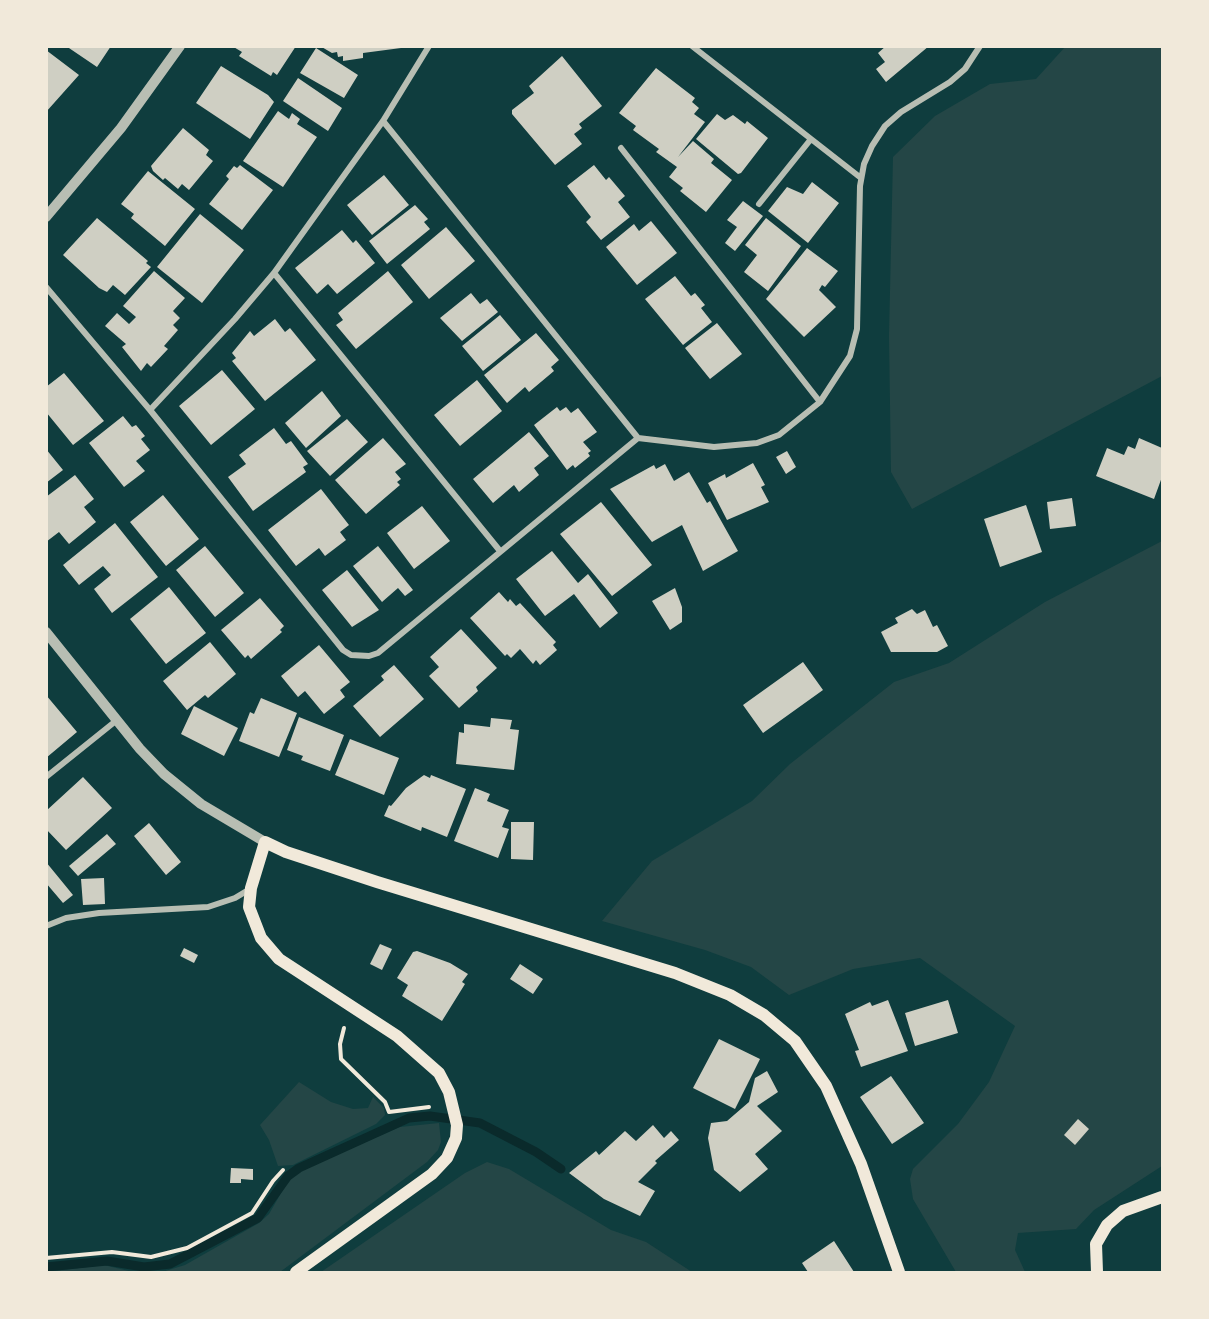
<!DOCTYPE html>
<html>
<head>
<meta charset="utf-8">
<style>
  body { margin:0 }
  #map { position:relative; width:1209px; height:1319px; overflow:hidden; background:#0f3d3e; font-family:Overpass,sans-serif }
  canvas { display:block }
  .frame { position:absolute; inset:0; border:48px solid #f1e9da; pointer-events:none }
</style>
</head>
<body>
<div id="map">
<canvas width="1209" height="1319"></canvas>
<div class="frame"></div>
</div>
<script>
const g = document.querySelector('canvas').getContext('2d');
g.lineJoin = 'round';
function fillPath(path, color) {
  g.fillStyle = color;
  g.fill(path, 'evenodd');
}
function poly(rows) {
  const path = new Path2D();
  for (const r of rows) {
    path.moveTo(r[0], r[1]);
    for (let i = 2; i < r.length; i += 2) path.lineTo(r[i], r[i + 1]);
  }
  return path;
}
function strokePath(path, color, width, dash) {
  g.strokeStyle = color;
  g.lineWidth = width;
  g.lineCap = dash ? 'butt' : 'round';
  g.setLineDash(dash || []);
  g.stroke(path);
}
fillPath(poly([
  [1065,47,1162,47,1162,376,912,509,891,472,889,336,893,157,935,116,990,84,1036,79],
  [1162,541,1162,1166,1094,1210,1076,1229,1018,1233,1015,1250,1025,1272,956,1272,913,1199,910,1179,913,1169,958,1124,989,1082,1015,1026,920,958,853,969,789,995,751,967,705,950,602,921,652,861,752,801,790,764,894,682,949,663,1045,602],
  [299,1082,331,1102,353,1109,368,1108,373,1097,384,1108,385,1115,376,1124,293,1165,278,1166,269,1140,260,1125],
  [439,1123,441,1142,438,1150,427,1162,280,1272,162,1272,185,1265,259,1223,269,1214,288,1181,301,1170,400,1127],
  [487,1162,509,1169,611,1230,646,1242,692,1272,321,1272,465,1173],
  [104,1265,133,1272,47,1272]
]), '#244646');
strokePath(poly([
  [46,1267,107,1261,144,1267,170,1264,258,1218,288,1176,299,1168,409,1118,430,1116,480,1123,536,1152,561,1169]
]), '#0a2a2b', 9);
fillPath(poly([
  [66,46,111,46,97,67],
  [232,46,296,46,277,75,273,72,271,76,239,56,242,52],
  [320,46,401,46,401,48,363,53,363,58,343,61,343,56,338,57,337,52,332,53],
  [886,46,929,46,886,82,876,69,885,62,878,53],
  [316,48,358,75,344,98,300,73],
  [46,50,79,75,46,112],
  [562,56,602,106,579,124,582,128,574,134,582,144,555,165,512,114,512,110,534,93,529,86],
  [221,66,268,95,274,102,250,139,196,103],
  [656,68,695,98,692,102,699,108,694,114,705,122,678,157,693,141,714,159,711,163,732,180,706,212,680,191,683,188,669,177,677,167,656,152,659,149,633,130,636,126,619,113],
  [298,78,342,108,328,131,283,101],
  [278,111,289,119,292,113,300,119,297,124,317,137,283,187,243,161],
  [717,114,725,120,733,115,745,124,747,121,768,138,741,173,738,174,696,139],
  [183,128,209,150,206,155,213,161,189,190,182,184,178,189,165,178,163,180,153,171,151,166],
  [240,165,273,190,242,230,209,204,229,179,226,176,234,166,237,168],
  [594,165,606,180,609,177,625,196,618,202,630,217,601,240,586,222,591,217,567,186],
  [148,171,195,209,165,246,131,218,134,214,121,204],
  [384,175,409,205,372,235,347,205],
  [812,182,839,203,808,243,768,211,787,187,803,194],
  [743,201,763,216,735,251,725,243,737,227,727,220],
  [415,205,428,219,424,222,430,229,387,264,369,241],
  [200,214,244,250,202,303,157,267],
  [97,218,148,261,146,263,151,267,125,295,113,285,107,292,99,288,63,255],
  [766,218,801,246,768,291,744,272,757,255,745,245],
  [651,221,677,253,637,285,606,247,634,224,639,231],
  [446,227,475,261,429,299,401,265],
  [342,230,353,243,356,240,375,263,337,294,328,284,317,294,295,268],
  [807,248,838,271,825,287,822,285,819,290,836,307,804,337,766,299],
  [154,271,185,298,173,311,180,318,173,325,178,330,164,346,168,349,151,367,147,363,141,371,122,347,126,344,105,326,117,313,129,324,136,317,123,306],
  [388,271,413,302,356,349,336,325,343,320,338,313],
  [675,276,691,296,695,293,705,305,701,308,712,322,683,345,645,299],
  [471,293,480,304,487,299,498,312,462,341,440,318],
  [500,315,521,340,483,371,462,346],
  [275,319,285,332,290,328,316,360,265,401,232,361,236,358,232,353,250,331,254,336],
  [717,323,742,354,710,379,685,348],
  [536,333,559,360,551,367,554,371,529,392,525,387,507,403,484,375],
  [222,370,255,409,211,445,179,406],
  [64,373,104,421,73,445,46,412,46,387],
  [477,380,502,411,460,446,434,415],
  [322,391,341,416,306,448,285,423],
  [557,407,560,411,566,407,571,413,578,408,597,432,583,442,591,451,588,453,590,456,575,468,573,465,567,470,534,425],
  [123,416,132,427,136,425,145,436,141,439,150,450,136,461,145,471,124,487,89,443],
  [347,419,368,442,330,476,307,451],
  [274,428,286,444,291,441,308,464,303,467,306,472,253,511,228,477,246,464,239,455],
  [529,432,549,456,534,468,539,475,519,492,514,485,493,503,473,479],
  [383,438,406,464,395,472,401,479,397,482,400,485,366,514,335,480],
  [1139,438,1162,448,1162,477,1154,499,1096,476,1107,448,1124,455,1128,446,1135,449],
  [46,449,63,470,46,483],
  [787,451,796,467,786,474,776,457],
  [753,463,765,485,761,487,769,502,727,520,708,483,725,474,726,478],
  [665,464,674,481,689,472,707,503,710,501,738,551,703,571,682,525,652,542,610,489,654,465,656,469],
  [75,475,94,499,84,507,96,522,69,544,59,532,46,542,46,497],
  [321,489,349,525,340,532,346,540,325,556,319,548,296,566,268,530],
  [163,495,199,539,166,566,130,522],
  [1072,498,1076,526,1050,529,1047,502],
  [601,502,652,565,612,596,560,534],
  [1026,505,1042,552,1000,567,984,519],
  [422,506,450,541,414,569,387,533],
  [115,523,158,577,112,613,94,589,111,575,103,566,79,585,63,565],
  [205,546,244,593,215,617,176,570],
  [378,546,413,590,405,596,398,588,382,602,353,566],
  [552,551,578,583,588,574,618,613,600,628,574,594,545,616,516,579],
  [347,570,379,610,352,627,322,590],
  [169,587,206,633,166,664,130,619],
  [675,588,682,607,682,622,670,630,652,601],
  [499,592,508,602,510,599,516,606,520,603,556,642,553,645,557,650,540,665,536,660,533,664,520,649,511,658,507,654,505,656,470,618],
  [260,598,284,626,280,630,282,632,251,659,248,655,245,658,221,630],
  [912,609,917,614,925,610,933,627,937,625,948,646,937,652,891,652,881,632,898,623,895,618],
  [461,629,497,668,476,687,478,691,459,708,429,676,439,667,430,657],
  [210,642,236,674,208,698,205,695,187,710,163,681],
  [319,645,350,682,340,690,345,697,324,714,305,691,298,697,281,676],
  [803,662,823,690,763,733,743,705],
  [394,665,424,699,380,737,353,706,384,680,381,676],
  [46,695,77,732,46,758],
  [261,698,297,713,279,757,239,741,250,712,254,714],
  [194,706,238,728,224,756,181,734],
  [299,717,344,735,330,771,301,760,303,756,287,750],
  [491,718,512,720,510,729,519,730,514,770,456,764,459,732,464,733,464,724,490,727],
  [350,739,399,758,384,795,335,775],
  [424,775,430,778,431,775,466,789,447,837,422,827,421,831,384,816,389,805,391,806,406,788],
  [83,777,112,808,66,850,46,829,46,811],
  [475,788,490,794,487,801,509,810,502,827,509,829,498,858,454,841],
  [511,822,534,822,533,860,511,859],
  [149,823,181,862,166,875,134,836],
  [107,834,116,844,78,876,69,866],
  [46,862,73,895,63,903,46,883],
  [104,878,105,904,83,905,81,879],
  [380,944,392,949,382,970,370,964],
  [184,948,198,955,194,963,180,956],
  [417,951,450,963,468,974,462,982,465,984,442,1021,402,996,408,985,397,978,413,952],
  [520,964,543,979,533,994,510,979],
  [888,1000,908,1051,861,1067,855,1051,859,1050,845,1014,870,1002,872,1006],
  [948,1000,958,1033,915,1046,905,1013],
  [719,1039,760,1059,735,1109,693,1088],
  [767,1071,778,1092,757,1106,782,1131,755,1154,768,1169,740,1192,714,1170,708,1138,711,1123,727,1121,749,1102,755,1078],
  [891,1076,924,1123,892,1144,860,1097],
  [1078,1119,1089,1129,1075,1145,1064,1135],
  [653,1125,664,1138,671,1131,679,1140,655,1161,657,1163,638,1182,655,1191,640,1216,604,1199,569,1173,596,1151,599,1155,625,1131,636,1141],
  [231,1168,253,1169,253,1180,241,1179,241,1183,230,1183],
  [834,1241,854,1272,808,1272,802,1263]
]), '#cfcfc3');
strokePath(poly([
  [344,1028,340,1044,341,1059,385,1102,389,1112,429,1107],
  [46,1258,112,1252,151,1257,187,1248,252,1213,273,1181,283,1170]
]), '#f1e9da', 4);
strokePath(poly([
  [692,46,861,178],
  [383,121,638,438],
  [621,148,820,402],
  [759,204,811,139],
  [274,273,500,551],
  [46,287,150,410,343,650,351,655,369,656,378,653,638,438,714,447,757,443,779,435,820,402,850,356,857,329,860,186,864,164,872,146,885,126,901,112,950,82,965,69,980,46],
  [150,410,235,319,274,273,383,121,429,46],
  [46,777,117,720],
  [46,926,66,918,99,913,208,907,235,898,250,889]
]), '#b8beb3', 6);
strokePath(poly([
  [46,217,121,128,180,46],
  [46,632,140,749,164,774,201,804,265,842]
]), '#b8beb3', 10);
strokePath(poly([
  [296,1272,432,1174,447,1158,456,1138,457,1125,449,1092,439,1073,397,1036,279,959,261,938,249,907,251,888,265,842,286,852,377,882,675,973,730,995,764,1015,795,1041,826,1086,861,1164,899,1272],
  [1097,1272,1096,1244,1107,1225,1123,1211,1162,1197]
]), '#f1e9da', 12);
</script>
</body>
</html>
